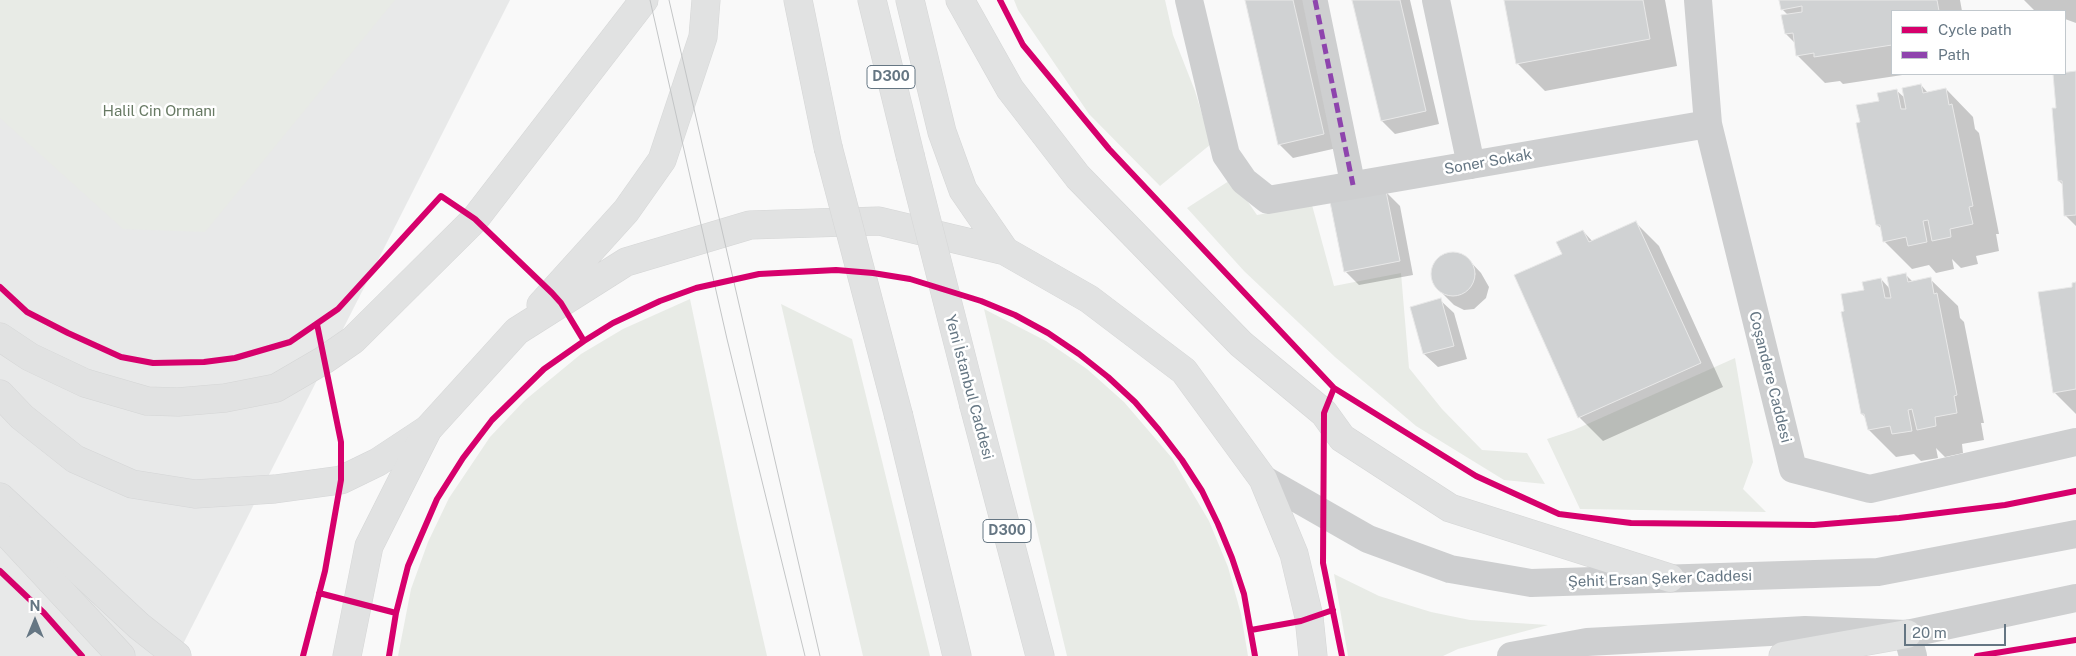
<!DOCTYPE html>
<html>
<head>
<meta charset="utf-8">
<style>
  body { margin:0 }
  #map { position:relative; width:2076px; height:656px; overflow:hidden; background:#f9f9f9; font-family:"Public Sans",sans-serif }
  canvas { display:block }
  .legend { position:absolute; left:1891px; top:10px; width:175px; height:65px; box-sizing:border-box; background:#fff; border:1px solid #c1c8cd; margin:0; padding:6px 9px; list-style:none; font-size:15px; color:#657683 }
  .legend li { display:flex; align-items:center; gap:10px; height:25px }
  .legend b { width:25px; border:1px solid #c1c8cd }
  .north { position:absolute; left:10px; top:596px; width:50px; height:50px; -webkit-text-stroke:4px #fff; paint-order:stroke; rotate:0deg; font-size:14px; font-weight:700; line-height:20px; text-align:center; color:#657683 }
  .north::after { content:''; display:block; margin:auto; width:18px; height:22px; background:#657683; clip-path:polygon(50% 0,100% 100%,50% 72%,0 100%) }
  .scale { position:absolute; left:1904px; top:624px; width:102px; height:22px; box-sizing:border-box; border:2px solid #657683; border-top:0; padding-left:6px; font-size:15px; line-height:18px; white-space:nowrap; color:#657683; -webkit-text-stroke:4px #fff; paint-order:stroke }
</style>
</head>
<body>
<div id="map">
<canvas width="2076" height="656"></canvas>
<ul class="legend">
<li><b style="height:6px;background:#d6006c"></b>Cycle path</li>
<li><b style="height:6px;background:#8e44ad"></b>Path</li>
</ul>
<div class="north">N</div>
<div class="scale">20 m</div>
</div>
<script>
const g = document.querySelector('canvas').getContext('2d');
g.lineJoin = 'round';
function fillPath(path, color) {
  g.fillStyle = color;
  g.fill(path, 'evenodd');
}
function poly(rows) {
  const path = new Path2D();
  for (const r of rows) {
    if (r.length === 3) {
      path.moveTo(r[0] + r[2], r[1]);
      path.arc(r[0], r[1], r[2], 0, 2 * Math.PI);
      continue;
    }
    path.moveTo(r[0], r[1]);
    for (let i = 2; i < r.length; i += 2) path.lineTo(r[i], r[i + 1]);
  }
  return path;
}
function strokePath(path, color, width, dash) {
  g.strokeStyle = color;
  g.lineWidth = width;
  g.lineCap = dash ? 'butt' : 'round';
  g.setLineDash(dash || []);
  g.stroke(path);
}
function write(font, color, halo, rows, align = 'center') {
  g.font = font + ' "Public Sans",sans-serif';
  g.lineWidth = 5;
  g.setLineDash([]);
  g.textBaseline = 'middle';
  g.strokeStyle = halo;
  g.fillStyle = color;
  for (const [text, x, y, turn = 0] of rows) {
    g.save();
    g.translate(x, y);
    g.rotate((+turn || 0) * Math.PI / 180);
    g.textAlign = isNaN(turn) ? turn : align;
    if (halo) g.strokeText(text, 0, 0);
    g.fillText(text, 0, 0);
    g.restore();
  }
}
fillPath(poly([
  [0,0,510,0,177,656,0,656]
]), '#e8e9e9');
fillPath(poly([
  [0,0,395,0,205,232,123,229,0,118],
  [1014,0,1165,0,1173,35,1195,91,1211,144,1160,186,1089,114,1018,10],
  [1232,179,1257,215,1312,205,1334,286,1401,273,1409,368,1442,409,1482,450,1527,453,1545,484,1504,480,1416,426,1335,357,1244,271,1187,208],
  [690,299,738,529,767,656,398,656,411,589,428,542,449,498,490,437,524,401,581,354,623,329],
  [781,304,852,339,930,656,863,656],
  [984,309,1046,341,1087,369,1124,402,1172,458,1209,521,1228,567,1241,614,1248,656,1067,656],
  [1735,358,1753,462,1743,489,1766,512,1580,509,1547,439,1574,430],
  [1334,574,1379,596,1431,612,1470,620,1548,625,1458,649,1443,656,1348,656]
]), '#e8ebe6');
fillPath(poly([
  [1246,0,1303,0,1337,148,1293,158,1280,145],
  [1354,0,1410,0,1439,124,1395,134,1382,121],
  [1505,0,1665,0,1677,66,1545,91,1517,63],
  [1781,0,1960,0,1962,11,1892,11,1892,74,1909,74,1843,84,1840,81,1825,83,1798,56,1796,44,1786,34,1788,15,1782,9],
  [2024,0,2076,0,2076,23,2065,19,2065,11,2039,11,2034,10],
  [2076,72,2076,226,2066,216,2063,185,2059,181,2057,109],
  [1921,85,1928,93,1946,89,1973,117,1975,129,1979,133,1999,234,1996,234,1999,251,1976,256,1978,264,1961,268,1952,259,1954,269,1936,273,1929,265,1912,269,1884,241,1882,229,1877,225,1861,123,1881,102,1896,90,1906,99],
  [1386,192,1400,206,1413,275,1359,285,1345,271],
  [1636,223,1659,246,1723,387,1603,441,1580,418,1516,276,1563,255,1583,231,1593,242],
  [1457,253,1467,258,1481,273,1489,287,1486,298,1474,309,1464,310,1454,305,1435,286,1432,276,1437,261,1446,254],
  [1906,275,1913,282,1930,279,1958,306,1960,318,1964,322,1984,423,1981,423,1984,440,1962,444,1963,453,1945,457,1936,448,1938,458,1921,461,1914,454,1896,457,1869,430,1866,418,1862,414,1865,291,1881,279,1890,289],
  [2076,284,2076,414,2054,392],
  [1440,300,1454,313,1467,359,1438,367,1424,354]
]), '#0003');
const building = poly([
  [1245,0,1293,0,1324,134,1278,145,1245,0],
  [1352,0,1400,0,1426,111,1381,121,1352,0],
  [1504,0,1643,0,1650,39,1516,64,1504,0],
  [1779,0,1937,0,1939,11,1892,11,1892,45,1814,57,1814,53,1796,56,1793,33,1785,34,1781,15,1802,12,1802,6,1781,10,1779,0],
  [2076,71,2076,215,2064,216,2062,181,2058,181,2052,108,2056,108,2053,74,2076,71],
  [1921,84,1923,93,1946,88,1949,105,1952,104,1973,206,1969,207,1973,224,1950,229,1951,237,1932,241,1928,220,1923,221,1927,242,1908,246,1906,237,1883,242,1880,225,1876,225,1856,123,1860,122,1856,105,1879,101,1877,93,1897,89,1901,109,1906,109,1902,88,1921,84],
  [1386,191,1400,261,1344,272,1330,202,1386,191],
  [1636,221,1701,363,1578,418,1514,275,1562,254,1556,242,1583,230,1589,242,1636,221],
  [1453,274,22],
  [1906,273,1908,282,1931,277,1934,294,1937,293,1957,395,1954,396,1957,413,1935,417,1936,426,1917,430,1912,409,1908,410,1912,431,1892,434,1890,426,1868,430,1864,414,1861,414,1841,312,1844,311,1841,294,1864,290,1862,282,1881,278,1885,298,1891,298,1887,277,1906,273],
  [2076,282,2076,389,2053,393,2038,292,2072,287,2072,283,2076,282],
  [1441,298,1454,346,1423,354,1410,307,1441,298]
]);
fillPath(building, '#d0d2d3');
strokePath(building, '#e8e8e8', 1);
const secondary = poly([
  [0,394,22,417,75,459,132,484,195,494,275,489,341,480,378,462,428,429],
  [0,497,139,626,177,656]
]);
const trunk = poly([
  [798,0,828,147],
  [872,0,910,155],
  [910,0,942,132,963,190,1005,251],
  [960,0,1010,89,1078,177,1241,344,1324,413,1342,438,1450,508,1670,578],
  [541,305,626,211,662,160,703,37,706,0],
  [0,337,30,357,85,383,147,401,178,402,225,398,276,388,324,360,353,340,475,219,644,0],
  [974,406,1040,656],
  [899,417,957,656],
  [0,526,121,656],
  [347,656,369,546,428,429,517,331,626,262,750,225,879,221,1005,251,1089,299,1184,371,1263,479,1294,554,1309,617,1313,656],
  [1783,656,1907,634]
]);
strokePath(secondary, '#d5d6d7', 29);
strokePath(trunk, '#d5d6d6', 29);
strokePath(poly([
  [1315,0,1353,185]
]), '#cecfd0', 25);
strokePath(poly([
  [1189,0,1226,155,1244,181,1268,200,1708,124],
  [1436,0,1471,165],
  [1698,0,1708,124,1793,469,1870,489,2076,442],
  [1907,634,1913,656]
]), '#cecfd0', 28);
strokePath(poly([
  [1263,479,1368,539,1450,569,1531,583,1878,572,2076,534],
  [1511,656,1587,642,1681,637,1805,630,1907,634,2076,598]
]), '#cecfd0', 28);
strokePath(secondary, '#e1e2e2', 28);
strokePath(trunk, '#e1e2e2', 28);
strokePath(poly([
  [650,0,727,339,805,656],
  [669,0,820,656]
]), '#c3c5c6', 1);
const trunkBridge = poly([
  [828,147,899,417],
  [910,155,974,406]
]);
strokePath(trunkBridge, '#d5d6d6', 29, []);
strokePath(trunkBridge, '#e1e2e2', 28);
strokePath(poly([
  [1315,0,1353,185]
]), '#8e44ad', 5, [10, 5]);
strokePath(poly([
  [1000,0,1023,45,1109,149,1334,388,1476,476,1559,514,1631,523,1814,525,1899,518,2005,505,2076,491],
  [0,287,27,312,68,333,121,357,153,363,204,362,235,358,290,342,338,309,441,196,475,219,552,293,561,303,584,341],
  [1334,388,1324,413,1323,563,1342,656],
  [0,571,44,613,82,656],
  [319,593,396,613],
  [1251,630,1301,621,1333,610],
  [303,656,325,571,341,480,341,442,317,324],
  [389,656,396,613,408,566,437,499,463,458,492,420,544,369,584,341,613,323,660,301,696,288,759,274,836,270,873,273,910,279,981,301,1015,315,1048,333,1079,354,1108,377,1135,402,1159,430,1182,460,1202,491,1218,524,1232,558,1244,594,1255,656],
  [1977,656,2076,640]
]), '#d6006c', 6);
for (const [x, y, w] of [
  [891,77,48],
  [1007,531,48]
]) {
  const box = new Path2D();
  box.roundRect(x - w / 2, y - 11.5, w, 23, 4);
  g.fillStyle = '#fff';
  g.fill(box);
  strokePath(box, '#657683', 1);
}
write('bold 14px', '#657683', null, [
  ["D300",891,77],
  ["D300",1007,531]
]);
write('15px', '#687a64', '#fff', [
  ["Halil Cin Ormanı",159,111]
]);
write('15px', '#657683', '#fff', [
  ["Soner Sokak",1488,162,-10],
  ["Coşandere Caddesi",1770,377,76],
  ["Yeni İstanbul Caddesi",969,387,75],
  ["Şehit Ersan Şeker Caddesi",1660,579,-2]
]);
</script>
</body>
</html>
